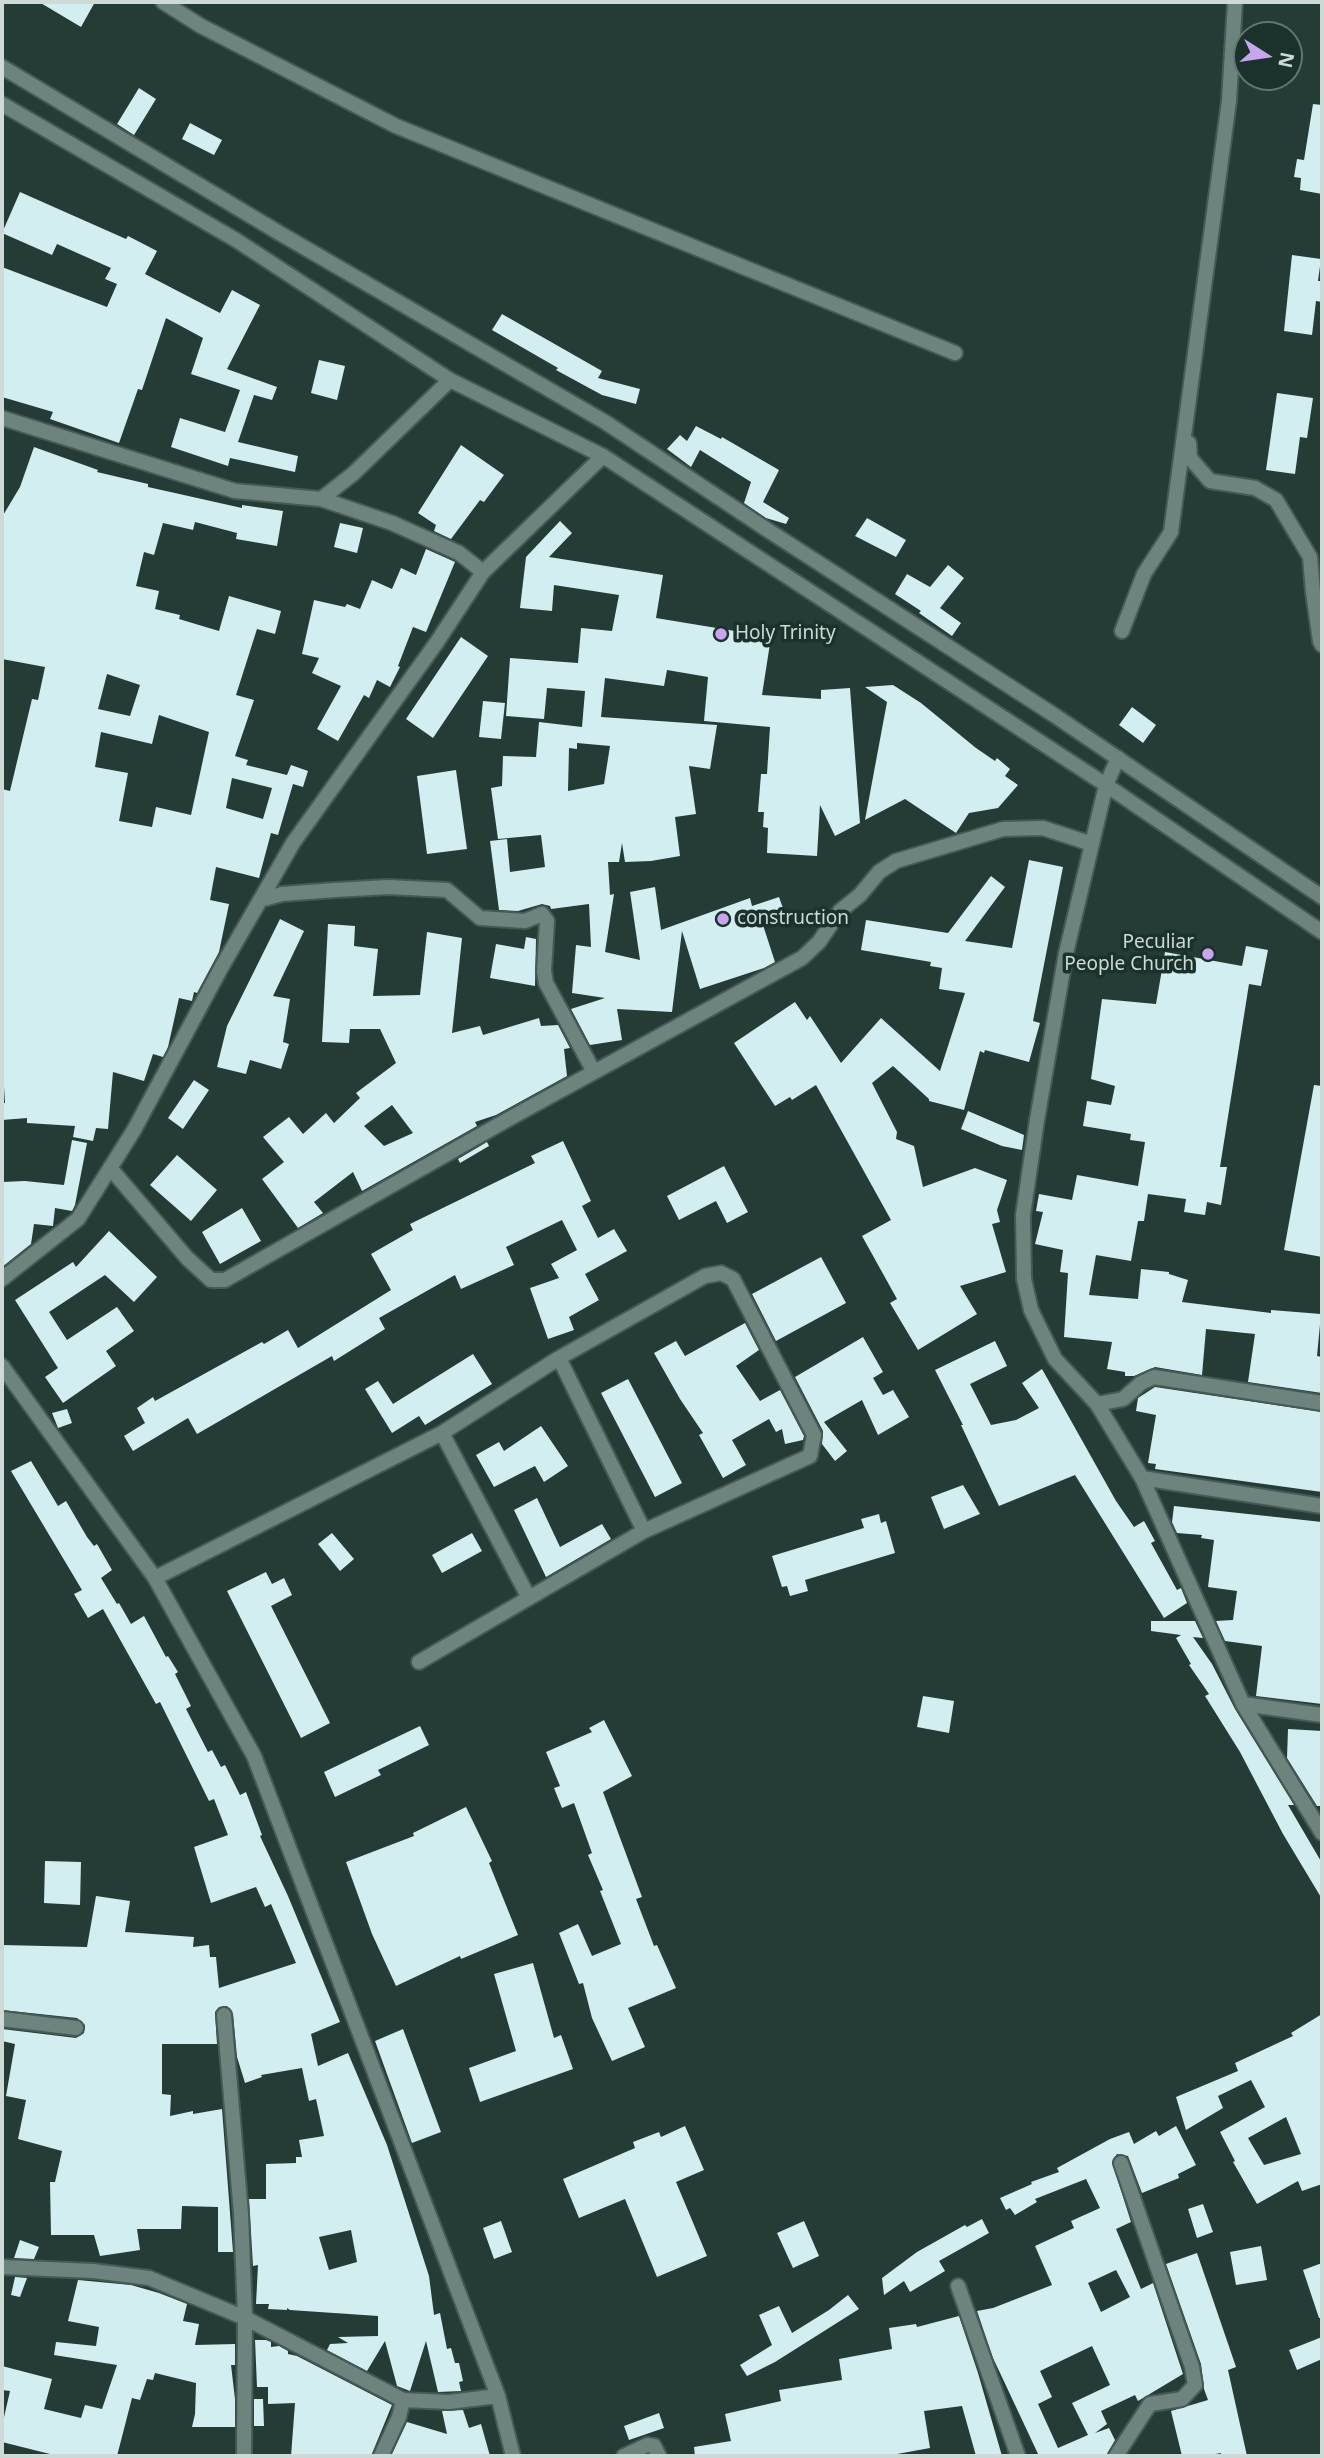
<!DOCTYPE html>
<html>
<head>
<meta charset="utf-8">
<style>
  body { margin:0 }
  #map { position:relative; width:1324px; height:2458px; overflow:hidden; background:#253b35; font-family:"Noto Sans",sans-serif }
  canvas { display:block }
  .frame { position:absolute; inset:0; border:4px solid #cddad6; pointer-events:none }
  .north { position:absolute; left:1233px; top:21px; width:70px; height:70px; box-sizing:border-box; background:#1b312b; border:2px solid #62756f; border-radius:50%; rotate:102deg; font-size:19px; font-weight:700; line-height:28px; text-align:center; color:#cddad6 }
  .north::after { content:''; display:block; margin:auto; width:24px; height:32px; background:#c9a5ee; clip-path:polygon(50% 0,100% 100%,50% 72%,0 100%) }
</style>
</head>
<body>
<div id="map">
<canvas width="1324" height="2458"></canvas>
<div class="frame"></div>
<div class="north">N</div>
</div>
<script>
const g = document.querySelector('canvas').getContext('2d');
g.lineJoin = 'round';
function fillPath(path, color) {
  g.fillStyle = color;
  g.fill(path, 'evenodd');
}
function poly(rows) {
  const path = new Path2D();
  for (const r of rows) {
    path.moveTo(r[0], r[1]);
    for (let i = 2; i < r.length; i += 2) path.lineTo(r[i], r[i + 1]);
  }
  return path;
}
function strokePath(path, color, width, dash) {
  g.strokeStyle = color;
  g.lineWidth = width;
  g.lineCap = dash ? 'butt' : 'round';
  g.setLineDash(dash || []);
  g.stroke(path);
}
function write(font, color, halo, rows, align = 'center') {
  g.font = font + ' "Noto Sans",sans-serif';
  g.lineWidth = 7;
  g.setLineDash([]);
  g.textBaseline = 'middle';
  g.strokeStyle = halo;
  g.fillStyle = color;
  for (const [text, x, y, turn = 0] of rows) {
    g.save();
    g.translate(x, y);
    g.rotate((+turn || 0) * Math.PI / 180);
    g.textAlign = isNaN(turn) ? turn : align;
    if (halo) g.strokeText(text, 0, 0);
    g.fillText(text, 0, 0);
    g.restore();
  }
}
fillPath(poly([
  [39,2,95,2,81,27],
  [139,88,156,99,134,135,117,124],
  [1313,104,1322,105,1322,194,1300,190,1301,178,1294,177,1297,159,1304,160],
  [190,123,222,140,214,155,182,139],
  [20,192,126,239,128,236,157,251,145,274,220,313,232,290,260,305,227,369,277,387,272,400,254,395,238,442,298,456,295,472,230,458,228,466,171,447,180,418,225,432,240,390,191,374,203,338,166,318,142,390,138,389,119,443,50,419,53,412,2,397,2,267,107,307,117,284,105,279,111,268,57,244,52,255,2,233],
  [1292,255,1321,259,1318,281,1322,281,1322,302,1316,301,1312,335,1284,331],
  [502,314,602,371,598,378,640,389,636,404,602,395,556,370,558,368,492,330],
  [319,360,345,366,337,400,311,393],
  [1277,393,1313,398,1307,438,1300,437,1295,474,1266,470],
  [696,426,721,439,722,437,779,470,763,502,789,518,786,524,766,518,744,503,751,482,700,450,691,467,667,449,680,435,687,441],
  [461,445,504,475,484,502,480,500,451,539,434,531,436,525,418,513],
  [34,447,98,470,97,472,148,484,148,487,242,508,242,505,283,511,277,546,236,539,237,533,195,522,193,530,163,523,154,555,144,552,136,586,159,591,155,609,180,615,179,619,219,631,229,596,281,611,275,634,257,629,236,695,254,700,235,756,248,760,246,765,287,775,291,765,308,771,303,787,293,784,278,835,271,833,259,878,216,867,210,900,229,904,219,952,197,993,194,992,192,1001,179,998,168,1047,163,1057,153,1054,144,1081,113,1072,108,1129,96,1128,93,1141,73,1137,75,1126,27,1123,27,1118,2,1120,2,1103,5,1103,2,1053,2,789,10,791,32,699,38,700,45,667,2,659,2,517,20,487],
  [107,674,140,685,130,716,98,709],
  [159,715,209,732,191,815,156,807,152,827,119,821,128,773,95,767,101,732,152,744],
  [232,778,272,788,263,819,226,808],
  [867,518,906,540,896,557,855,536],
  [560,521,572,533,549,557,663,575,656,618,771,637,762,695,821,699,821,690,850,688,860,823,835,836,820,805,817,856,767,853,768,828,763,827,764,812,758,812,761,774,767,774,770,727,704,721,708,677,667,670,664,686,605,678,601,717,717,725,710,769,689,766,696,814,675,817,680,856,651,861,625,862,622,843,619,862,608,862,610,895,614,894,605,952,640,960,630,892,655,887,661,930,750,898,752,906,779,897,785,914,762,922,775,962,764,968,700,989,682,931,672,1012,617,1009,622,1040,590,1045,571,1009,605,998,572,993,576,945,591,947,589,904,551,909,550,906,542,904,518,911,499,910,490,841,507,839,510,872,545,867,541,835,498,839,491,788,502,786,503,756,536,757,539,722,582,727,585,691,547,688,544,719,506,716,510,658,578,663,581,628,612,631,619,595,554,585,552,611,520,608,526,557],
  [577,743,610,746,604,784,568,791,569,748,577,749],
  [340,523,363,528,357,553,334,547],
  [426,549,455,562,426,632,413,627,398,666,400,667,390,687,377,680,369,698,364,695,338,741,317,729,341,686,312,673,319,658,302,654,314,600,345,607,347,604,360,609,372,580,392,589,401,568,416,575],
  [948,565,964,578,940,608,961,623,952,636,919,613,921,611,895,594,907,574,930,587],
  [461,637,488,656,433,738,406,719],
  [893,685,921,703,976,748,995,761,997,758,1010,769,1005,776,1018,785,998,808,969,813,956,833,905,799,865,820,887,702,865,687],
  [483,701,505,703,501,739,479,737],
  [1132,707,1156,725,1143,743,1119,725],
  [456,770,467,849,427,854,417,776],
  [1029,860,1063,867,1033,1021,1040,1023,1029,1062,985,1050,984,1053,980,1051,964,1110,929,1101,929,1099,893,1066,872,1083,897,1132,896,1139,914,1146,923,1187,975,1168,1007,1180,997,1210,1000,1222,992,1224,1006,1272,960,1286,977,1314,918,1350,890,1303,897,1299,862,1236,891,1220,816,1085,792,1100,790,1097,775,1106,734,1043,795,1002,807,1020,810,1016,841,1063,881,1018,940,1071,965,993,939,989,942,968,930,966,931,962,861,950,866,920,948,933,991,876,1005,887,965,941,1012,948],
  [280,919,304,931,273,996,290,999,283,1042,289,1044,281,1069,250,1060,246,1074,217,1067,227,1026],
  [328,924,355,926,354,946,378,949,373,996,420,995,427,932,462,938,452,1033,480,1026,483,1035,539,1018,541,1026,558,1025,570,1048,564,1049,567,1076,496,1115,475,1122,477,1126,362,1191,353,1172,314,1202,323,1213,298,1228,262,1179,284,1162,263,1137,289,1117,303,1134,326,1113,334,1123,360,1098,356,1093,396,1063,380,1029,350,1029,349,1043,322,1042],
  [392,1105,413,1133,384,1146,364,1126],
  [526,937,536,939,535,986,490,978,496,944,524,949],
  [1246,946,1268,950,1261,986,1249,984,1220,1167,1227,1167,1221,1205,1207,1202,1205,1215,1184,1212,1186,1199,1148,1194,1144,1221,1138,1221,1131,1261,1096,1255,1089,1295,1138,1299,1141,1269,1169,1272,1169,1274,1188,1280,1182,1302,1271,1313,1271,1310,1321,1314,1317,1356,1322,1357,1322,1393,1248,1382,1255,1334,1206,1329,1202,1375,1155,1367,1134,1376,1125,1376,1125,1372,1107,1369,1112,1342,1064,1337,1068,1273,1060,1272,1063,1250,1035,1244,1043,1212,1036,1211,1039,1194,1072,1200,1077,1175,1138,1186,1145,1142,1130,1140,1131,1134,1083,1126,1087,1101,1111,1105,1115,1086,1091,1079,1102,999,1156,1004,1165,952,1242,966],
  [194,1080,209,1090,183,1129,168,1118],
  [1314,1085,1322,1086,1322,1257,1284,1250],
  [968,1111,1024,1135,1022,1150,1002,1146,961,1129],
  [72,1140,87,1143,75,1205,72,1211,55,1208,53,1226,34,1224,31,1244,2,1267,2,1182,25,1181,64,1185],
  [563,1141,591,1201,582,1206,598,1238,614,1229,627,1251,585,1274,599,1300,569,1317,574,1330,548,1339,530,1288,559,1278,551,1264,577,1250,562,1220,506,1247,514,1265,461,1289,455,1275,379,1318,385,1329,334,1361,332,1356,197,1434,188,1418,133,1451,124,1436,145,1423,137,1408,153,1397,155,1401,262,1342,264,1344,288,1330,298,1348,391,1290,371,1254,413,1230,410,1224,535,1163,531,1156],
  [487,1142,489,1146,460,1163,458,1159],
  [177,1155,217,1190,191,1221,150,1185],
  [724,1166,748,1212,727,1223,716,1201,679,1220,667,1196],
  [242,1208,261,1241,220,1264,202,1232],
  [109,1231,157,1277,134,1302,105,1275,49,1312,67,1340,117,1307,134,1331,106,1351,116,1366,63,1403,45,1377,58,1368,15,1300,73,1262,76,1267],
  [821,1257,846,1303,776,1341,752,1294],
  [745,1323,759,1350,736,1366,760,1401,780,1390,804,1436,803,1440,785,1444,782,1429,776,1432,769,1419,732,1440,746,1465,723,1478,699,1435,703,1433,680,1399,654,1353,676,1341,685,1356],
  [863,1337,883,1372,873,1378,883,1395,893,1390,909,1417,878,1435,862,1400,824,1422,847,1451,835,1461,822,1444,823,1431,795,1377],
  [995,1341,1007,1366,970,1384,991,1425,1016,1420,1039,1408,1022,1383,1042,1369,1116,1501,1134,1527,1144,1521,1155,1541,1151,1543,1177,1590,1181,1588,1187,1603,1164,1618,1075,1475,999,1506,961,1425,963,1425,935,1370],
  [473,1354,492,1384,425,1425,419,1416,392,1433,365,1389,378,1381,393,1404],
  [628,1379,682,1483,655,1497,601,1393],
  [1155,1387,1322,1412,1322,1492,1155,1469,1156,1464,1148,1463,1156,1415,1136,1411,1138,1398],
  [67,1409,72,1423,58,1428,52,1413],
  [541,1426,568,1466,544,1482,535,1466,494,1487,476,1455,499,1442,504,1451],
  [31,1461,58,1506,66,1501,87,1537,94,1546,97,1544,112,1570,101,1578,117,1604,119,1603,131,1624,144,1616,166,1657,168,1656,178,1672,175,1674,191,1706,186,1709,208,1752,212,1750,221,1767,225,1765,240,1795,246,1792,262,1835,260,1836,288,1896,340,2022,311,2034,318,2066,348,2053,387,2145,429,2276,434,2315,440,2313,447,2349,451,2348,455,2363,459,2363,463,2381,459,2382,461,2391,438,2392,426,2341,410,2391,397,2386,385,2341,367,2371,327,2350,330,2344,348,2343,338,2337,378,2336,378,2316,290,2310,287,2308,287,2310,268,2309,269,2304,256,2304,258,2265,253,2266,249,2199,266,2199,266,2164,296,2163,296,2157,302,2157,299,2140,324,2136,316,2099,309,2101,302,2068,261,2075,262,2077,245,2083,237,2057,233,2014,227,2006,219,2007,215,2012,217,2044,162,2044,162,2094,171,2095,170,2116,193,2111,193,2114,222,2109,233,2252,218,2252,218,2207,182,2206,181,2229,137,2229,140,2250,100,2256,94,2235,51,2235,50,2182,55,2182,62,2151,18,2139,26,2100,6,2096,15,2044,2,2041,2,2029,76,2038,84,2033,85,2025,77,2018,2,2010,2,1945,87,1947,96,1896,130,1901,125,1932,194,1937,193,1947,209,1945,210,1957,216,1957,219,1988,296,1963,271,1904,265,1907,256,1887,211,1903,194,1847,228,1835,214,1799,209,1801,160,1702,156,1704,103,1609,88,1618,74,1594,82,1590,11,1471],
  [351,2230,357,2262,329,2270,319,2237],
  [963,1485,980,1514,944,1529,931,1497],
  [537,1498,560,1547,602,1524,611,1539,546,1577,514,1510],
  [1174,1506,1322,1522,1322,1704,1256,1696,1262,1646,1225,1641,1216,1621,1233,1620,1237,1591,1208,1587,1214,1540,1201,1538,1202,1535,1177,1533,1172,1522],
  [879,1514,881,1523,886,1521,895,1553,805,1580,808,1591,790,1596,787,1586,782,1587,772,1556,864,1528,861,1519],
  [332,1533,354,1559,340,1571,318,1544],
  [472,1533,482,1551,442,1573,432,1555],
  [266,1572,272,1584,284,1578,292,1595,271,1606,330,1723,301,1738,227,1591],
  [1151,1621,1195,1621,1203,1638,1193,1637,1212,1664,1235,1709,1294,1805,1288,1805,1322,1863,1322,1899,1283,1834,1240,1752,1205,1696,1209,1694,1189,1665,1191,1664,1176,1638,1181,1635,1151,1631],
  [923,1696,954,1701,949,1733,917,1727],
  [604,1720,632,1776,603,1792,642,1897,636,1899,654,1946,657,1945,676,1988,628,2008,645,2047,612,2061,592,2018,583,1983,579,1984,559,1933,578,1924,592,1956,621,1944,600,1891,603,1890,588,1855,592,1853,574,1803,562,1808,554,1788,560,1786,546,1752,592,1732,589,1728],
  [420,1726,429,1745,378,1770,381,1775,335,1797,324,1772],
  [1288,1729,1322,1731,1322,1806,1317,1806,1287,1758],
  [466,1807,492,1861,489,1863,518,1935,461,1959,460,1956,396,1986,372,1934,346,1862,414,1836,413,1833],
  [45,1861,81,1862,80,1905,44,1903],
  [533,1963,554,2038,561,2035,573,2069,480,2102,469,2068,516,2051,494,1974],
  [1322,2014,1322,2184,1302,2191,1298,2181,1257,2204,1233,2162,1235,2161,1220,2132,1265,2107,1251,2080,1218,2096,1223,2108,1186,2130,1176,2097,1238,2071,1235,2063,1293,2036,1291,2033],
  [1286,2117,1301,2154,1264,2165,1248,2138],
  [403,2029,441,2132,412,2143,375,2041],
  [685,2126,704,2170,676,2182,707,2256,657,2277,625,2199,579,2218,563,2179,635,2148,633,2142,659,2132,661,2137],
  [1176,2126,1196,2165,1178,2174,1179,2178,1142,2193,1128,2156,1117,2154,1112,2162,1131,2222,1116,2229,1141,2289,1153,2283,1183,2374,1138,2401,1135,2395,1101,2411,1107,2424,1095,2433,1109,2428,1115,2440,1106,2456,1039,2456,993,2358,977,2311,993,2308,1052,2285,1035,2246,1074,2228,1071,2221,1100,2208,1086,2179,1035,2199,1037,2202,1015,2215,1010,2208,1006,2210,1000,2198,1032,2184,1031,2182,1059,2172,1057,2168,1110,2139,1129,2132,1134,2144,1156,2131,1159,2136],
  [1116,2270,1130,2297,1101,2312,1088,2283],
  [1092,2346,1110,2385,1072,2403,1088,2435,1058,2448,1038,2404,1052,2397,1040,2371],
  [1203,2204,1213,2232,1197,2238,1188,2209],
  [982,2219,989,2233,939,2261,945,2271,910,2292,904,2281,884,2295,882,2278,917,2252,965,2225,967,2227],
  [501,2221,512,2252,494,2259,483,2228],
  [804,2221,819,2256,793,2268,777,2233],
  [20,2240,39,2247,34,2259,14,2258],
  [1261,2246,1267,2280,1236,2285,1230,2252],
  [1197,2253,1236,2367,1228,2370,1247,2456,1221,2456,1221,2453,1204,2456,1182,2456,1171,2411,1208,2400,1204,2389,1201,2364,1166,2264],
  [1322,2263,1322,2318,1319,2318,1303,2270],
  [15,2277,27,2278,20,2297,11,2295],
  [78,2280,131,2285,159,2293,187,2304,183,2321,199,2324,195,2345,235,2344,235,2365,231,2365,235,2399,235,2427,192,2427,195,2414,196,2383,155,2373,153,2380,147,2379,140,2400,132,2398,117,2456,58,2456,2,2442,2,2426,10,2391,2,2390,2,2366,52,2379,44,2409,81,2418,85,2405,102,2409,117,2365,54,2355,56,2342,96,2346,99,2327,68,2321],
  [848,2295,859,2309,775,2362,747,2376,740,2365,772,2345,759,2315,779,2306,792,2333,829,2310],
  [959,2316,978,2373,1002,2456,976,2456,962,2406,924,2411,930,2448,886,2456,695,2456,694,2447,731,2441,725,2414,781,2401,779,2390,842,2380,839,2359,892,2349,889,2328,916,2324,917,2327],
  [1322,2337,1322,2359,1297,2370,1289,2350],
  [255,2340,266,2340,271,2342,271,2347,279,2346,288,2351,288,2354,297,2356,392,2405,371,2456,291,2456,295,2403,268,2404,268,2387,257,2387],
  [254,2399,263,2399,264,2426,254,2426],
  [463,2410,469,2428,481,2424,490,2456,391,2456,407,2422,447,2434,442,2411],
  [659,2413,664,2428,629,2440,624,2426]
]), '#d2eef0');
const minor = poly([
  [163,2,201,26,396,126,955,353],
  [2,418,235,491,321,499,353,474,450,380],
  [1189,443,1190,458,1210,481,1255,488,1276,500,1310,557,1313,592,1320,641,1322,645],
  [321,499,392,523,459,553,483,572],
  [1122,631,1144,574,1171,532,1229,101,1235,2],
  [1118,758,1106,785,1066,953,1037,1120,1023,1215,1024,1279,1031,1310,1055,1359,1097,1404,1142,1478,1243,1704,1322,1833],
  [260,900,282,894,335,890,388,887,447,890,480,918,525,921,542,914,547,921,544,971,546,983,594,1072],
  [111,1169,187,1258,211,1280,225,1280,514,1116,802,958,819,942,840,911,860,895,879,872,896,861,1003,829,1043,828,1092,844],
  [2,1279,78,1219,134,1130,221,968,293,843,437,642,483,572,603,456],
  [559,1358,644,1531],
  [2,1366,155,1578,254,1756,498,2396,513,2456],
  [1097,1404,1123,1399,1141,1383,1154,1377,1322,1403],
  [442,1433,529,1598],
  [1142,1478,1322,1506],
  [155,1578,442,1433,559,1358,705,1276,721,1273,733,1279,814,1435,810,1456,644,1531,419,1662],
  [1243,1704,1322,1715],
  [224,2015,241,2214,245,2318,244,2456],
  [2,2019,76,2028],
  [2,2267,93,2271,149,2278,245,2318,403,2400],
  [958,2286,1018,2456],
  [381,2456,399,2417,403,2400,449,2402,498,2396],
  [624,2456,647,2445,654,2446,659,2456],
  [1116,2456,1150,2404,1182,2399,1195,2385,1192,2367,1121,2163]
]);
const tertiary = poly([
  [2,67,281,234,605,422,766,529,1054,715,1322,897],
  [2,104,236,240,450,380,603,456,1106,785,1322,932]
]);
strokePath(minor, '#465954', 18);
strokePath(tertiary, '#465954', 18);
strokePath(minor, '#6c847d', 14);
strokePath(tertiary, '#6c847d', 14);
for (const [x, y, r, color] of [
  [721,634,7,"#c9a5ee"],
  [723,919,7,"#c9a5ee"],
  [1208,954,7,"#c9a5ee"]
]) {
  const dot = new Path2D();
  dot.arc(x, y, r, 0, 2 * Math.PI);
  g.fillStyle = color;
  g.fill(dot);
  strokePath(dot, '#1b312b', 2.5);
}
write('19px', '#cddad6', '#1b312b', [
  ["Holy Trinity",735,634],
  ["construction",737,919],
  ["Peculiar",1194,943,"right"],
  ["People Church",1194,965,"right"]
], 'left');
</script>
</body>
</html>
